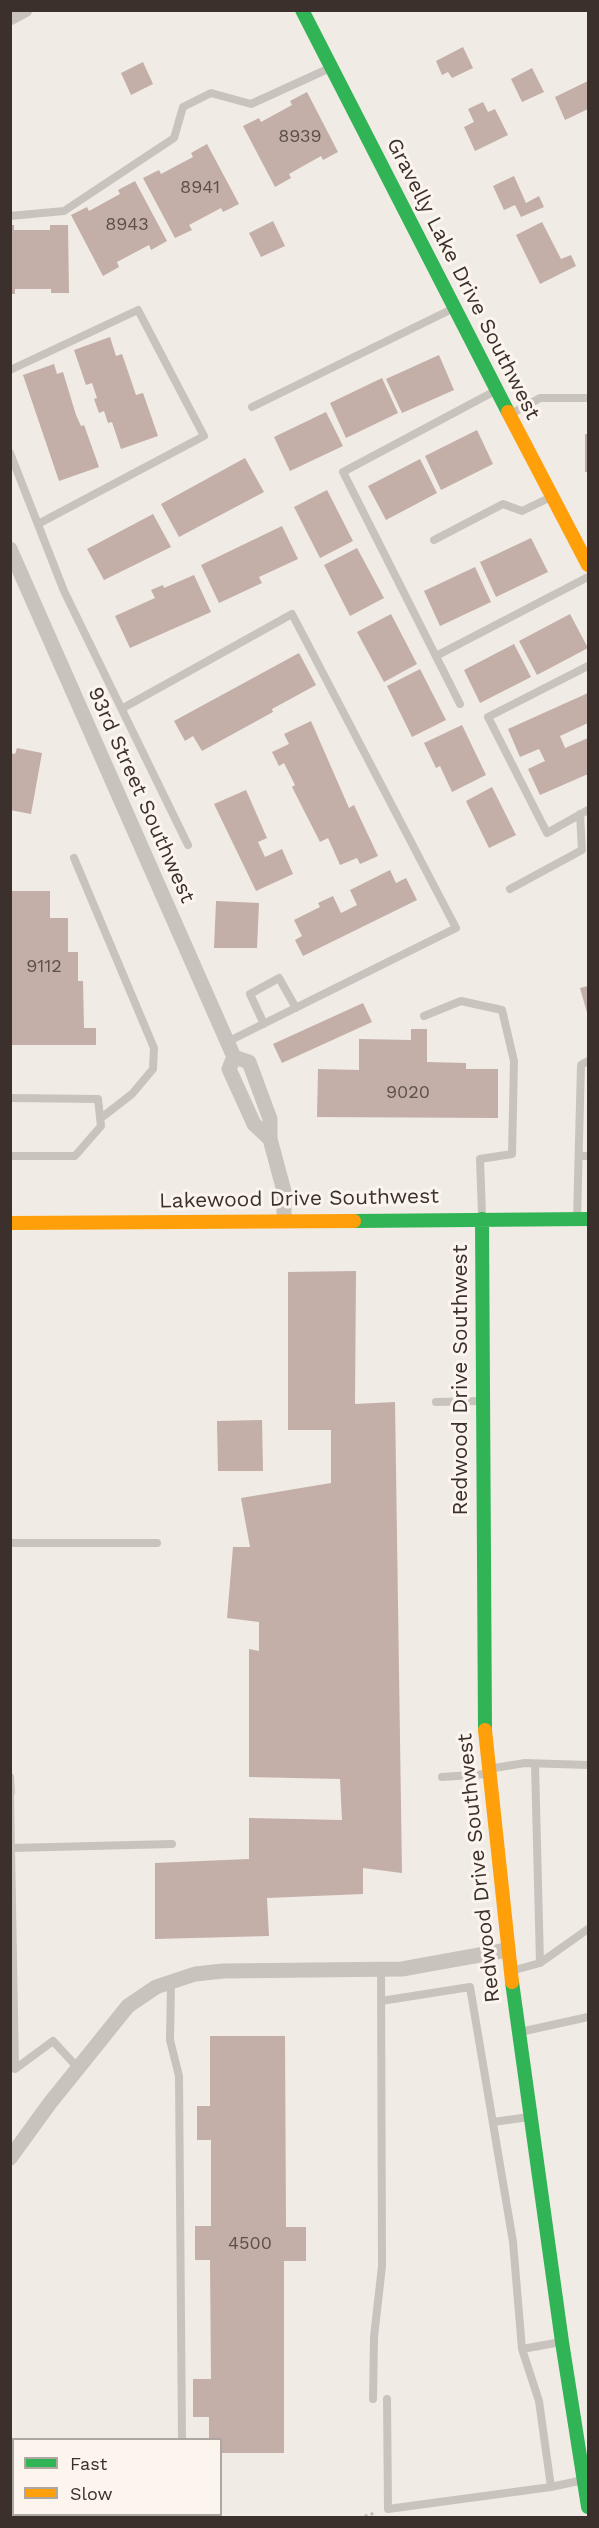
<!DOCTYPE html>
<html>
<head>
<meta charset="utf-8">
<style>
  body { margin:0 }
  #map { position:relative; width:599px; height:2528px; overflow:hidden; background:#f0ebe5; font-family:"Work Sans",sans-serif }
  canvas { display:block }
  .frame { position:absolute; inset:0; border:12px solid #3b302b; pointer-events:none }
  .legend { position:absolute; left:12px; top:2438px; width:210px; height:78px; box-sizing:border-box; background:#fbf5ee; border:2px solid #aea6a0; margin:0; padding:8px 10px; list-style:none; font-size:18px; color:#3b302b }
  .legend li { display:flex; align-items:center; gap:12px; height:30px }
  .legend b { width:30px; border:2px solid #aea6a0 }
</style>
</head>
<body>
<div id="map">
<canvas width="599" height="2528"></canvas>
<div class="frame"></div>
<ul class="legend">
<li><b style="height:8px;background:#30b455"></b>Fast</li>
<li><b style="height:8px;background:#ff9f0a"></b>Slow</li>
</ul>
</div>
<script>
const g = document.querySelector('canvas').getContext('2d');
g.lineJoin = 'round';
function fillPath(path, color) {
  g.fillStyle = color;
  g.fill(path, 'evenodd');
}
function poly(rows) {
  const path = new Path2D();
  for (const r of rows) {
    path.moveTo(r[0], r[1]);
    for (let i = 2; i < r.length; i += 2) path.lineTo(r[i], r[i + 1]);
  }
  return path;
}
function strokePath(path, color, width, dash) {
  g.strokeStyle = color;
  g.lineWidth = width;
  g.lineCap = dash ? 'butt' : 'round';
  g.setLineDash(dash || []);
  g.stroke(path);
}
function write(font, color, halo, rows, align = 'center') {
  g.font = font + ' "Work Sans",sans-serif';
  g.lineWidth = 6;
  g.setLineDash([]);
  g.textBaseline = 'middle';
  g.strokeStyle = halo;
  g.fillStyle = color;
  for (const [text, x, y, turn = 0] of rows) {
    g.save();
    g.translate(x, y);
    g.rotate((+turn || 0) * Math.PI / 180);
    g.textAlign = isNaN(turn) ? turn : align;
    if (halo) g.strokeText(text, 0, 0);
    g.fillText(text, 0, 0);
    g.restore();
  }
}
fillPath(poly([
  [463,47,473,68,452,78,448,72,442,75,436,61],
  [143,62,153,84,131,95,121,73],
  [532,68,544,92,522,102,511,79],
  [588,81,588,109,565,120,555,97],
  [307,92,338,152,323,160,321,156,289,174,291,178,275,187,243,126,259,118,261,122,292,105,290,101],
  [483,102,488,112,495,109,508,135,475,151,464,127,474,122,468,109],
  [207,144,239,204,223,212,221,208,189,225,192,230,175,238,143,178,159,170,161,174,193,157,191,153],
  [514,176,526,203,539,196,544,207,521,217,515,205,504,210,493,186],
  [135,181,167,241,151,250,149,245,117,262,119,267,103,276,71,215,87,207,89,211,120,194,118,190],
  [273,221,285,246,261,257,249,233],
  [542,222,561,259,571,255,576,266,540,284,516,235],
  [10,225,14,225,14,230,50,230,50,225,68,225,69,293,51,293,51,289,15,289,15,294,10,294],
  [110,337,116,356,122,354,136,395,143,393,158,436,121,449,112,422,108,423,104,411,99,413,94,399,97,398,92,383,86,385,74,350],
  [439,355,454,390,402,413,386,379],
  [54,364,57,374,63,372,76,415,81,426,84,425,99,467,59,481,23,375],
  [382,378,398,413,346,438,330,403],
  [326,412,343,446,290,471,274,437],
  [477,430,493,464,441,490,425,456],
  [585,434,588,434,588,472,585,472],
  [245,458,264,492,179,537,161,504],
  [420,459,437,493,386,520,368,486],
  [327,490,353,541,320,558,294,507],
  [153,514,171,547,104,580,87,549],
  [282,526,298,559,259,577,262,583,219,603,201,565],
  [531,538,548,572,496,597,480,562],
  [357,548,384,598,350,616,324,565],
  [475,567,491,602,440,626,424,591],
  [194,575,211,612,130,648,115,616,155,598,151,590,163,585,164,588],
  [391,614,417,664,384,682,357,632],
  [570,614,588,648,537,675,519,641],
  [514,644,531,677,480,703,464,670],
  [299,653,316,685,272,709,273,712,202,751,193,736,185,741,174,721],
  [420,669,446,720,412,737,387,686],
  [588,693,588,723,560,736,565,748,588,738,588,774,540,795,528,769,545,761,539,749,520,757,508,729],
  [311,721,349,808,354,805,378,856,360,864,357,858,340,865,328,838,320,842,292,787,295,785,284,763,279,766,272,752,289,744,284,734],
  [462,725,486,775,452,792,440,766,436,768,424,743],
  [17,748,42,753,31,814,10,810,10,753,15,754],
  [492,787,516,835,489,848,466,801],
  [246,790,267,838,258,842,265,857,282,849,293,874,256,891,214,804],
  [390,870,396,883,406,878,417,900,303,956,295,940,302,936,294,920,320,907,318,903,333,896,341,913,357,905,350,890],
  [10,891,50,891,50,918,68,918,68,952,78,952,78,981,83,981,84,1028,96,1028,96,1045,10,1045],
  [216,901,259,903,257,948,214,948],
  [588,986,588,1016,580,988],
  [363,1003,372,1022,282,1063,273,1044],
  [411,1029,427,1029,427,1062,466,1063,466,1069,498,1069,498,1118,317,1117,318,1069,359,1070,359,1039,411,1040],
  [356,1271,355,1404,395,1402,402,1873,363,1868,363,1894,267,1898,269,1936,155,1939,155,1863,249,1859,249,1818,342,1820,340,1779,249,1777,249,1649,259,1651,259,1622,227,1618,233,1547,250,1547,241,1498,331,1483,331,1430,288,1430,288,1272],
  [262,1420,263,1471,218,1471,217,1421],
  [210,2036,285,2036,286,2227,306,2227,306,2261,284,2261,284,2453,220,2453,220,2440,209,2440,209,2417,193,2417,193,2379,211,2379,210,2260,195,2260,195,2226,211,2226,211,2140,197,2140,197,2106,210,2106]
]), '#c3afa7');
strokePath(poly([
  [359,2518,375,2513]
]), '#c2bbb6', 3, [3, 3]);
strokePath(poly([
  [10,216,64,211,174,138,183,107,211,93,251,104,330,68],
  [10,370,138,310,204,436,38,524],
  [252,407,452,309],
  [511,414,540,398,588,398],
  [10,453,64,591,188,845],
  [434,540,503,504,522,511,551,497],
  [436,656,588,577],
  [588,666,488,717,547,833,588,810],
  [460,704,343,472,495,391],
  [123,708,292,614,456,928,227,1042],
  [74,858,154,1048,153,1069,132,1094,101,1118],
  [510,889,582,850,580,814],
  [424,1016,461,1001,502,1010,514,1061,512,1154,480,1159,482,1215],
  [264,1024,250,994,279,978,296,1008],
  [10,1098,98,1099,101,1126,75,1156,10,1156],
  [579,1156,588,1156],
  [577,1218,581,1065,588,1061],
  [436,1402,480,1401],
  [10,1543,157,1543],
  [535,1764,540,1963],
  [488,1769,525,1763,588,1765],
  [10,1777,11,1792],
  [442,1777,486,1774],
  [10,1792,15,2069,53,2041,78,2068],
  [12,1848,172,1844],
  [511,1971,540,1963,588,1929],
  [171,1982,170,2040,179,2076,182,2440],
  [381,2001,470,1987,513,2242,522,2349,539,2401,551,2487],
  [520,2032,588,2017],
  [493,2122,529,2117],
  [522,2349,561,2342],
  [373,2399,374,2337,382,2266,381,1969],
  [387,2399,388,2509,551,2487,583,2480]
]), '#c9c3be', 8);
strokePath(poly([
  [10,18,25,10],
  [10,549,234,1057,229,1069,254,1124,270,1139],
  [234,1057,249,1062,270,1119,270,1139,284,1191,284,1220],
  [10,2158,50,2103,128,2006,156,1987,195,1974,223,1971,402,1969,507,1950]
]), '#c9c3be', 15);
strokePath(poly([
  [302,10,508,412],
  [482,1219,485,1730],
  [354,1221,588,1219],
  [512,1982,562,2342,588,2507]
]), '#30b455', 14);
strokePath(poly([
  [508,412,588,565],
  [10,1223,354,1221],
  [485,1730,512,1982]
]), '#ff9f0a', 14);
write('18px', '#5d504a', null, [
  ["8939",300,137],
  ["8941",200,188],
  ["8943",127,225],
  ["9112",44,967],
  ["9020",408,1093],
  ["4500",250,2244]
]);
write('21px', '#3b302b', '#fbf5ee', [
  ["Gravelly Lake Drive Southwest",463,279,63],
  ["93rd Street Southwest",141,795,66],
  ["Lakewood Drive Southwest",299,1199,-1],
  ["Redwood Drive Southwest",461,1380,-90],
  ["Redwood Drive Southwest",479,1868,-96]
]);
</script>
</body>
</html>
